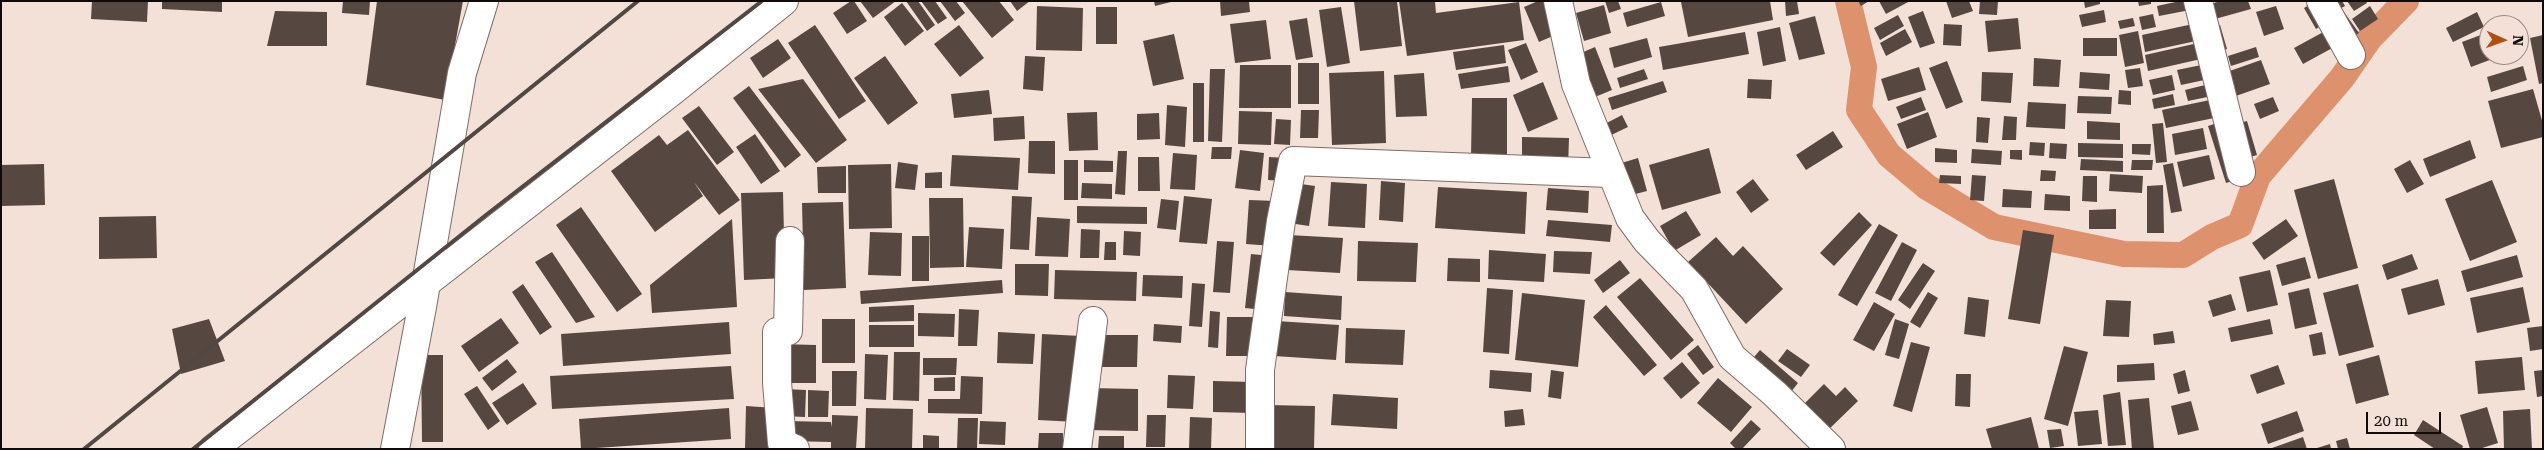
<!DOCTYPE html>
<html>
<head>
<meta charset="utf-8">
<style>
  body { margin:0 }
  #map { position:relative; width:2544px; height:450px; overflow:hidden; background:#f3e1d8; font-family:"Roboto Serif",serif }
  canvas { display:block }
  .frame { position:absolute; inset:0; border:2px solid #100a08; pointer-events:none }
  .north { position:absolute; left:2479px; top:15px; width:50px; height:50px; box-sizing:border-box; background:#f3e1d8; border:1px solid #988b85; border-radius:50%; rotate:92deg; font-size:14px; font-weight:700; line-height:20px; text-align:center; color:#100a08 }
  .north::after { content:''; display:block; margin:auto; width:18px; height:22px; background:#b14f13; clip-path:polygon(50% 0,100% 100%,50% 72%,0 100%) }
  .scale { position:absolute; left:2366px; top:412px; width:75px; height:22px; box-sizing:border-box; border:2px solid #100a08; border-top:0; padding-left:6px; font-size:15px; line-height:18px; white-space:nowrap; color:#100a08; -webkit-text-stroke:4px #f3e1d8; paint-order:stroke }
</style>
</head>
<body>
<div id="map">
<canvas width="2544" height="450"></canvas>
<div class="frame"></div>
<div class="north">N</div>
<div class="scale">20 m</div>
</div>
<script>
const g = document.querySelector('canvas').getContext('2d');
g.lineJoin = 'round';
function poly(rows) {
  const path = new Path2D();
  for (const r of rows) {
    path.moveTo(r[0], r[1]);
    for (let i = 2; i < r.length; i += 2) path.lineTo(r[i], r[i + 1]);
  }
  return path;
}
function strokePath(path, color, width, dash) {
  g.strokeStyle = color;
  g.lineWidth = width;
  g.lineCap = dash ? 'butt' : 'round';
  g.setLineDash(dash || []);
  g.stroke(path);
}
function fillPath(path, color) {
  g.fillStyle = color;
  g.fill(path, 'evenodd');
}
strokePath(poly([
  [1848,1,1864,67,1859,110,1889,155,1927,187,1994,227,2124,254,2183,255,2212,237,2240,225,2258,176,2342,78,2369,39,2406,1]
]), '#dd916c', 26);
fillPath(poly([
  [92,1,148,1,147,22,91,19],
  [162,1,222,1,222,12,162,9],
  [343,1,370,1,369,15,342,13],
  [377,1,463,1,445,100,366,85],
  [851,1,854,1,867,21,847,34,833,13],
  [860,1,896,1,873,18],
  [906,1,918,1,935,25,927,31],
  [921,1,935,1,947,18,938,24],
  [940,1,956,1,965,13,955,21],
  [962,1,999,1,1014,20,992,38],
  [1010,1,1030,1,1017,11],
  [1154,1,1171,1,1171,2,1155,6],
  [1220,1,1249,1,1250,12,1221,16],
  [1354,1,1397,1,1402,46,1360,51],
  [1399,1,1435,1,1436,13,1519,2,1524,40,1407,56],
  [1538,1,1546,1,1560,33,1539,42,1524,7],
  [1605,1,1618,1,1621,9,1609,13],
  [1770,1,1773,20,1688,37,1681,2],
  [1785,1,1797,1,1799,14,1786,16],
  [1858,1,1869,1,1861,6],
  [1879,1,1910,1,1886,14],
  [1946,1,1969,1,1973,11,1952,18],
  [1980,1,1998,1,1997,15,1979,14],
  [2084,1,2100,1,2100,4,2085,8],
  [2138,1,2151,1,2151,4,2139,6],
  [2180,1,2188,1,2190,10,2159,16,2157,6],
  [2220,1,2248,1,2251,9,2215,19,2211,4],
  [2316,1,2329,21,2316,29,2304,8],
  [2325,1,2342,1,2345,6,2332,13],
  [2347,1,2366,1,2367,3,2354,11],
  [1661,2,1665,16,1627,27,1623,13],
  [902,3,924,31,905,46,884,17],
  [1604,5,1611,33,1584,41,1576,13],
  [1037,6,1083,8,1082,51,1036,50],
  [2276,6,2284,29,2264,36,2256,12],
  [2370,6,2378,19,2360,31,2352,19],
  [1096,7,1117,7,1117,44,1096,44],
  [1341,7,1350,63,1327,67,1319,10],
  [2104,10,2106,22,2082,27,2079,15],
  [275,11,327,12,327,46,267,46],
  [1923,11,1935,43,1920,48,1908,17],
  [2344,12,2359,33,2349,39,2334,19],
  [2477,12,2484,27,2453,42,2446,28],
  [2153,14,2156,27,2142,30,2139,17],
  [1898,15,1904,26,1880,40,1874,28],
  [1815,16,1825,54,1799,60,1789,23],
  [1307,18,1313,57,1296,60,1289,21],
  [2018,18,2021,49,1988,52,1985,21],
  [2133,18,2135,26,2120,29,2118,21],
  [1266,20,1271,59,1235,63,1230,24],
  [1944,24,1962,25,1961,46,1943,45],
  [2193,24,2196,41,2145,52,2142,35],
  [815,25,866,101,839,119,788,43],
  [959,25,984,58,960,77,934,44],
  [2220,25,2227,49,2214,53,2207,29],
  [1780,27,1786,61,1763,66,1757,32],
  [1905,29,1912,42,1886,56,1880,43],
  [2327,30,2336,46,2303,64,2294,48],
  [2138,31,2144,63,2125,67,2119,35],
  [1745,32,1749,54,1663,70,1659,47],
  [2486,33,2489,41,2489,55,2494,55,2495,58,2471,67,2462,42],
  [1174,34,1184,79,1153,86,1143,41],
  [2543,35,2543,83,2539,84,2530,38],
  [1647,38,1652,57,1614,68,1609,48],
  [2083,38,2117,38,2117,56,2083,56],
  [778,39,791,58,763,78,750,58],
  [1526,43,1538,72,1521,80,1508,50],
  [2198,43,2201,59,2148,71,2145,55],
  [1504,45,1506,63,1456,70,1453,52],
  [1595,47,1612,90,1590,99,1574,56],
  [2256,47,2259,57,2231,66,2228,56],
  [2502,55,2516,55,2504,60],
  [885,56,918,103,888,125,854,78],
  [1025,56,1045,57,1043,91,1023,89],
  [2034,58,2061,60,2059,87,2033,86],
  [2261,60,2270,84,2233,97,2224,73],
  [1947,61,1963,102,1946,109,1929,68],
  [1298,63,1319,63,1319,104,1298,104],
  [2206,64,2209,79,2181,85,2177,70],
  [1240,65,1291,65,1291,108,1239,108],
  [1508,66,1510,82,1461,89,1458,74],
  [2523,66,2527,80,2491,92,2487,77],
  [1919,67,1926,90,1888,101,1881,79],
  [2140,68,2143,86,2128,88,2125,70],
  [1210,69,1225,69,1222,142,1208,141],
  [1644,69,1648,79,1620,88,1617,78],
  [1384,71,1386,143,1332,145,1329,73],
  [1982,72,2013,73,2011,103,1981,101],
  [2080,72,2110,74,2109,90,2079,88],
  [1424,73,1427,116,1396,117,1394,75],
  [2172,75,2175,90,2153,95,2149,80],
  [803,79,847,140,816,163,758,89],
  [1748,79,1772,80,1771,99,1747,98],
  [1663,81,1667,92,1612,110,1608,98],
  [1543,82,1558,119,1528,132,1513,95],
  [1193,83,1204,83,1204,142,1193,142],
  [2209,84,2212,96,2188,101,2185,90],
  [749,86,801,155,785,168,733,98],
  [2533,89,2543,124,2543,137,2501,148,2488,101],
  [989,90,992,114,954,118,951,94],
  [2119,90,2131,91,2131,105,2118,104],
  [2173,94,2175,105,2154,109,2152,99],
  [2078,96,2112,97,2111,114,2077,113],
  [1921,97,1926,110,1901,119,1896,107],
  [2273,97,2279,111,2260,119,2254,104],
  [1472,98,1507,98,1507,157,1471,157],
  [2210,100,2214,118,2166,128,2162,110],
  [2028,102,2066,104,2065,129,2026,127],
  [1167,105,1187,107,1185,147,1165,145],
  [699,106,734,152,717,165,682,118],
  [1301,110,1319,110,1318,138,1300,138],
  [1239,111,1272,112,1271,145,1238,144],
  [1097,112,1098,150,1069,151,1067,113],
  [1928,112,1937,137,1907,149,1897,124],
  [1159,113,1160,139,1137,140,1137,114],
  [1622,115,1628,127,1607,137,1601,126],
  [1024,116,1025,139,994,141,993,118],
  [2004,116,2017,117,2016,140,2002,140],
  [1977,117,1990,118,1988,143,1976,142],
  [1276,119,1291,120,1290,145,1274,144],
  [2087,121,2120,123,2120,140,2087,139],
  [2247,121,2257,155,2241,160,2232,125],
  [2220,122,2239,179,2226,183,2208,126],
  [2163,123,2167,162,2156,163,2152,124],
  [2203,128,2207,149,2175,155,2172,134],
  [688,130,740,200,719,215,694,182,703,196,655,232,611,171,659,135,667,145],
  [1833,131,1843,147,1806,170,1796,155],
  [755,134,780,171,761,184,736,147],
  [1522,137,1569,138,1568,168,1522,168],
  [2470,140,2476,158,2430,177,2423,159],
  [1029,141,1055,141,1055,174,1028,173],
  [2030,142,2045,143,2044,156,2029,155],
  [2050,143,2067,144,2066,159,2049,158],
  [2078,143,2123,144,2123,158,2078,157],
  [2132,144,2151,144,2150,155,2132,154],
  [1212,147,1232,147,1231,159,1211,159],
  [1709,148,1721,193,1662,210,1649,165],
  [1935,148,1957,150,1957,163,1935,162],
  [1972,149,2002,151,2001,165,1971,163],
  [1240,150,1264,153,1260,191,1235,188],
  [2010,150,2022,150,2022,160,2010,159],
  [1118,151,1127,151,1125,195,1115,194],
  [1173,153,1197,155,1195,190,1170,189],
  [952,155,1020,158,1018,190,950,186],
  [2209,155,2215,179,2183,187,2177,162],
  [1138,157,1159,157,1160,191,1138,191],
  [1269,157,1287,158,1286,181,1268,180],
  [1638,158,1647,191,1624,197,1615,165],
  [2081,159,2123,161,2123,172,2080,170],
  [1064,160,1078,160,1078,200,1064,200],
  [1084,160,1113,161,1113,172,1084,172],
  [2132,160,2153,160,2152,170,2131,170],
  [2410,160,2424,184,2407,193,2394,169],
  [898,162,918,165,915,190,895,188],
  [2173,163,2182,211,2171,213,2163,165],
  [44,164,45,205,1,206,1,165],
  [891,164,892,228,849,229,848,165],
  [846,166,846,193,818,193,817,167],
  [2041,170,2056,171,2055,181,2040,181],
  [942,172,942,188,925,188,925,173],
  [2110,174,2143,176,2142,193,2109,191],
  [1940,175,1961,176,1961,184,1939,183],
  [1972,175,1986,176,1984,201,1970,200],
  [2083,176,2097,176,2097,202,2082,201],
  [1753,179,1769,200,1751,213,1736,192],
  [2334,179,2358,268,2318,279,2294,190],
  [2492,180,2517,242,2470,261,2445,199],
  [1381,181,1405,183,1403,222,1379,220],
  [1331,182,1367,184,1365,228,1328,226],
  [1082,183,1112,184,1112,199,1081,198],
  [1294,183,1315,186,1309,226,1289,223],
  [2163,185,2164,233,2147,233,2147,186],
  [1438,187,1527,192,1525,234,1435,228],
  [1548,188,1589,191,1588,213,1546,210],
  [2003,189,2032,191,2031,208,2002,207],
  [783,192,785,278,744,280,741,193],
  [2045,194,2070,196,2070,211,2044,210],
  [1012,196,1032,197,1029,250,1010,249],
  [1184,196,1212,199,1207,244,1179,242],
  [929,198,963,198,964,267,930,268],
  [1161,199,1179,201,1176,230,1157,228],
  [1249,200,1276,201,1273,246,1246,244],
  [843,202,846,288,804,290,802,203],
  [1077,206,1147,207,1147,224,1077,223],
  [581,207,642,294,617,312,556,225],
  [2116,209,2116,229,2089,229,2089,210],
  [1686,211,1701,235,1674,251,1660,226],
  [1859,212,1872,225,1834,266,1820,253],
  [156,216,157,258,99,259,99,217],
  [1037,217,1070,219,1068,257,1035,256],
  [732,219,737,307,652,313,650,285],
  [2286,219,2298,236,2264,260,2252,243],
  [1548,220,1612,225,1610,242,1546,236],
  [1879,224,1898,235,1857,306,1838,295],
  [969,227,1004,229,1002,269,966,267],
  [1081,229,1100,230,1099,258,1080,258],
  [2023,230,2054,235,2040,324,2008,319],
  [1124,231,1141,232,1140,256,1123,255],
  [870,232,902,233,901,276,868,275],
  [1289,235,1343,238,1340,273,1287,270],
  [912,236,929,236,929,281,912,281],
  [1716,237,1733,256,1743,246,1783,289,1746,324,1688,262],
  [1217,241,1234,242,1230,293,1213,292],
  [1358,241,1418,243,1416,282,1357,281],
  [1105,242,1116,242,1116,260,1104,260],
  [1902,242,1917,250,1891,301,1875,293],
  [1489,250,1546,254,1544,282,1488,279],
  [1554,251,1592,252,1590,274,1553,272],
  [552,252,595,317,576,323,535,262],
  [1251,254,1270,256,1264,310,1245,308],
  [2412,254,2418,269,2387,280,2382,265],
  [2517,255,2523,277,2467,292,2461,271],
  [2305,257,2311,278,2282,286,2276,265],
  [1448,258,1480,259,1480,282,1447,281],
  [1620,260,1630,273,1603,293,1594,280],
  [1923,263,1935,271,1910,309,1898,300],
  [1015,264,1049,264,1048,296,1015,295],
  [1055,270,1137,272,1136,301,1054,299],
  [2270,270,2278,305,2247,312,2239,277],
  [1143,275,1183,276,1182,298,1142,296],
  [1640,278,1694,340,1671,360,1617,297],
  [2438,279,2445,305,2408,315,2401,289],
  [1002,280,1003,293,861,304,860,291],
  [1192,283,1205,284,1202,327,1189,326],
  [523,284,552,327,540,335,512,292],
  [2358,284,2374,347,2339,356,2323,293],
  [2523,287,2530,322,2477,333,2470,298],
  [1487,288,1513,290,1509,354,1483,352],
  [2309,288,2317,324,2295,329,2288,293],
  [1285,292,1342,296,1341,320,1284,316],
  [1928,292,1938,298,1920,328,1910,322],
  [1522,293,1585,300,1578,367,1515,360],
  [2231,294,2236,310,2213,317,2208,301],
  [1968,297,1989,300,1985,337,1964,334],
  [2106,300,2131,301,2129,337,2103,336],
  [1874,302,1895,314,1874,351,1853,340],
  [914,305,914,321,869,322,869,307],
  [1606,305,1657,365,1644,376,1593,317],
  [959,309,979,310,977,346,958,346],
  [1210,311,1220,312,1218,348,1208,347],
  [918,313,955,314,954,337,918,336],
  [1227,317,1259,317,1259,356,1226,356],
  [501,318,519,343,479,372,461,346],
  [209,319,225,361,181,374,172,329],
  [822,319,855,319,855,363,822,363],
  [1895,319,1909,324,1899,359,1885,355],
  [2270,319,2273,334,2231,342,2228,328],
  [1276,321,1339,325,1336,360,1274,356],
  [729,322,731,354,563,366,561,334],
  [1154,324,1182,326,1181,343,1153,341],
  [869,325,914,325,914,347,869,347],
  [2543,326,2543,349,2530,351,2527,328],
  [1346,328,1405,330,1403,365,1345,363],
  [2173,331,2175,343,2154,345,2153,334],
  [998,332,1035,334,1033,364,997,363],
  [2322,332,2326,354,2313,356,2309,335],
  [1042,334,1081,336,1077,422,1038,420],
  [1099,335,1138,335,1137,367,1099,367],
  [1911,342,1930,347,1912,412,1893,406],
  [780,344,816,345,816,383,780,383],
  [1698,345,1714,367,1703,375,1687,354],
  [2064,346,2088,352,2068,426,2044,419],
  [1787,349,1810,365,1801,377,1778,361],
  [1760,350,1798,383,1787,397,1748,364],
  [894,352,920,352,919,401,893,400],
  [865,354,888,355,886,400,864,399],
  [421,355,443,355,443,442,422,442],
  [2379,355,2389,395,2356,404,2346,364],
  [2522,357,2525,390,2478,394,2475,361],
  [923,358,957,358,956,375,923,375],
  [507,359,517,372,492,391,482,378],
  [1682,362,1700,383,1681,399,1663,378],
  [2154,363,2155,380,2117,382,2117,365],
  [2278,365,2285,384,2257,394,2250,375],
  [731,366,734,399,552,409,550,376],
  [1490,370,1532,373,1531,392,1489,388],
  [1551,370,1564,372,1561,399,1548,397],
  [2185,370,2190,391,2178,394,2173,374],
  [2543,370,2543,396,2537,397,2534,371],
  [832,371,857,371,856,406,832,406],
  [1956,374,1971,374,1970,407,1955,406],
  [1168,375,1195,376,1193,409,1167,408],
  [961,376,983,377,982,414,928,413,928,399,960,399],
  [955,377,955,391,934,391,934,378],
  [1718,378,1752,407,1731,432,1697,403],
  [1213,381,1253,382,1252,413,1213,412],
  [523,383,537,404,507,425,492,403],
  [1824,384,1836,396,1845,387,1858,401,1824,434,1800,408],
  [477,386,500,421,488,430,464,394],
  [1089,388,1138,389,1138,431,1088,430],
  [785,389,806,390,805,417,783,416],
  [808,390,829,391,828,417,808,417],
  [2120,392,2126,445,2108,446,2103,395],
  [1333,394,1398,398,1397,429,1331,425],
  [2149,398,2154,449,2132,449,2128,400],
  [2191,401,2199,430,2178,435,2171,406],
  [1267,405,1315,406,1314,449,1266,449],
  [746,406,775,408,773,449,745,448],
  [2487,407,2498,443,2479,449,2470,449,2460,415],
  [729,408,731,439,581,449,579,419],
  [866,408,913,409,912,449,865,449],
  [1523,409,1525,425,1505,427,1504,411],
  [2530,409,2532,449,2504,449,2503,411],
  [2098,410,2102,444,2078,446,2074,412],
  [2297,411,2304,431,2268,444,2261,424],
  [832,415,858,416,856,449,831,449,831,442,787,441,787,421,831,422,832,427],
  [1147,415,1166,415,1165,447,1146,447],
  [1190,417,1212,418,1211,449,1189,449],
  [2031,417,2039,449,1992,449,1986,429],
  [958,418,978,418,977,449,957,449],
  [1751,420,1761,429,1742,449,1736,449,1730,443],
  [2423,420,2463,446,2462,449,2435,449,2414,435],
  [980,421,1006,422,1005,445,979,444],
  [2061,429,2064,446,2050,448,2047,430],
  [1039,433,1063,433,1063,449,1038,449],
  [923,435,939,436,939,449,923,449],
  [1099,436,1124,436,1124,449,1098,449],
  [2303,437,2307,449,2272,449,2272,448],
  [2347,438,2350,449,2338,449,2336,441],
  [2330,444,2331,449,2317,449,2317,448]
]), '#564841');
const street = poly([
  [1558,1,1576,84,1630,218,1647,241,1694,289,1732,357,1775,394,1831,449],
  [2198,1,2241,172],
  [2321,1,2351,55],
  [790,241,788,331,777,332,777,382,782,443,795,449],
  [213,449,675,89,784,1],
  [395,449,422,307,462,73,484,1],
  [1077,449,1093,321],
  [1260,449,1260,370,1281,221,1293,161,1610,173]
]);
strokePath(street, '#7d6d66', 30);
strokePath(street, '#fff', 28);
strokePath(poly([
  [84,449,638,1],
  [193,449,486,215,762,1]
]), '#514743', 4);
</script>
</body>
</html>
